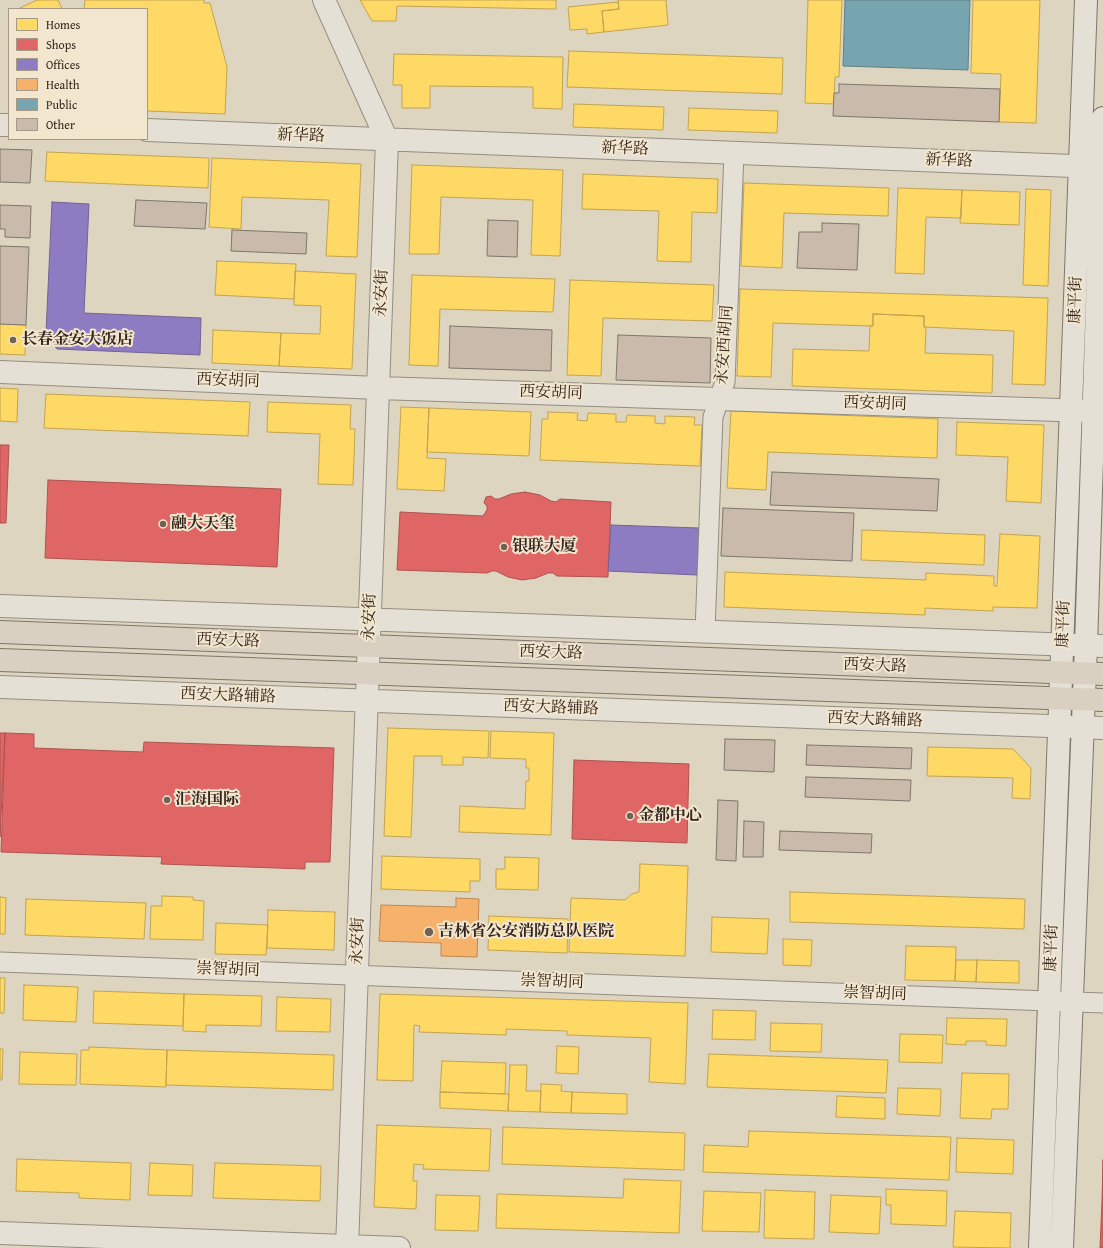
<!DOCTYPE html>
<html>
<head>
<meta charset="utf-8">
<style>
  body { margin:0 }
  #map { position:relative; width:1103px; height:1248px; overflow:hidden; background:#ded5c0; font-family:"Gentium Book Plus",serif }
  canvas { display:block }
  .legend { position:absolute; left:8px; top:8px; width:140px; height:132px; box-sizing:border-box; background:#f2e6ce; border:1px solid #a69987; margin:0; padding:5px 7px; list-style:none; font-size:12px; color:#35251d }
  .legend li { display:flex; align-items:center; gap:8px; height:20px }
  .legend b { width:20px; border:1px solid #a69987 }
</style>
</head>
<body>
<div id="map">
<canvas width="1103" height="1248"></canvas>
<ul class="legend">
<li><b style="height:11px;background:#ffd966"></b>Homes</li>
<li><b style="height:11px;background:#e06666"></b>Shops</li>
<li><b style="height:11px;background:#8e7cc3"></b>Offices</li>
<li><b style="height:11px;background:#f6b26b"></b>Health</li>
<li><b style="height:11px;background:#76a5af"></b>Public</li>
<li><b style="height:11px;background:#cabaab"></b>Other</li>
</ul>
</div>
<script>
const g = document.querySelector('canvas').getContext('2d');
g.lineJoin = 'round';
function fillPath(path, color) {
  g.fillStyle = color;
  g.fill(path, 'evenodd');
}
function poly(rows) {
  const path = new Path2D();
  for (const r of rows) {
    path.moveTo(r[0], r[1]);
    for (let i = 2; i < r.length; i += 2) path.lineTo(r[i], r[i + 1]);
  }
  return path;
}
function strokePath(path, color, width, dash) {
  g.strokeStyle = color;
  g.lineWidth = width;
  g.lineCap = dash ? 'butt' : 'round';
  g.setLineDash(dash || []);
  g.stroke(path);
}
function write(font, color, halo, rows, align = 'center') {
  g.font = font + ' "Gentium Book Plus","Noto Serif SC",serif';
  g.lineWidth = 4;
  g.setLineDash([]);
  g.textBaseline = 'middle';
  g.strokeStyle = halo;
  g.fillStyle = color;
  for (const [text, x, y, turn = 0] of rows) {
    g.save();
    g.translate(x, y);
    g.rotate((+turn || 0) * Math.PI / 180);
    g.textAlign = isNaN(turn) ? turn : align;
    if (halo) g.strokeText(text, 0, 0);
    g.fillText(text, 0, 0);
    g.restore();
  }
}
const homes = poly([
  [37,0,58,0,62,9,18,9,37,0],
  [85,0,204,0,204,3,210,3,227,67,225,114,147,111,147,9,84,9,85,0],
  [360,0,556,0,556,9,397,6,396,21,372,21,360,0],
  [618,0,666,0,668,25,604,32,602,11,619,9,618,0],
  [808,0,842,0,839,77,835,77,834,104,805,103,808,0],
  [973,0,1040,0,1036,123,999,122,1001,74,971,73,973,0],
  [618,2,619,9,602,11,604,32,587,34,587,29,570,30,568,7,618,2],
  [569,51,783,58,782,94,567,87,569,51],
  [394,54,563,57,562,109,533,108,533,87,430,86,430,108,402,108,402,85,393,85,394,54],
  [574,104,664,107,663,130,573,127,574,104],
  [689,108,778,111,777,133,688,130,689,108],
  [47,152,209,158,208,188,45,181,47,152],
  [212,158,361,164,357,257,326,256,329,200,242,197,241,229,209,227,212,158],
  [412,165,563,170,560,256,531,255,533,200,441,197,439,254,409,254,412,165],
  [583,174,718,179,717,213,692,212,691,262,657,261,659,211,582,209,583,174],
  [744,183,889,188,888,216,784,213,782,268,741,266,744,183],
  [898,188,962,190,961,218,926,217,924,274,895,273,898,188],
  [1026,189,1051,190,1048,286,1023,285,1026,189],
  [962,190,1020,192,1019,225,960,223,962,190],
  [217,261,296,264,294,299,215,295,217,261],
  [295,271,356,274,352,369,279,366,281,333,320,334,321,306,294,305,295,271],
  [412,275,555,279,553,312,440,309,438,366,409,365,412,275],
  [570,280,714,285,712,321,603,318,601,376,567,375,570,280],
  [740,289,1048,298,1045,385,1012,384,1014,331,924,327,924,316,873,314,873,326,773,323,771,377,737,376,740,289],
  [873,314,924,316,924,327,926,328,925,353,993,355,992,393,792,386,793,349,869,351,870,326,873,326,873,314],
  [0,324,26,325,25,355,0,354,0,324],
  [213,330,281,333,279,366,212,363,213,330],
  [0,388,18,389,17,422,0,421,0,388],
  [46,394,250,402,248,436,44,428,46,394],
  [268,402,351,405,350,429,355,429,353,485,318,484,320,434,267,432,268,402],
  [401,407,429,408,427,458,446,459,444,491,397,489,401,407],
  [429,408,531,412,529,456,427,452,429,408],
  [731,411,938,419,937,458,768,452,766,490,727,488,731,411],
  [548,412,578,413,577,420,587,421,588,413,616,414,616,422,626,422,627,415,655,416,655,423,665,424,665,416,695,417,694,425,702,425,700,466,540,460,542,419,548,419,548,412],
  [957,422,1044,425,1041,503,1006,501,1008,457,956,455,957,422],
  [862,530,985,535,984,565,861,560,862,530],
  [1000,534,1040,536,1037,608,993,607,993,611,925,608,925,615,724,607,725,572,926,580,926,573,994,576,994,586,997,586,1000,534],
  [388,728,489,731,488,758,463,757,463,765,442,765,442,756,414,756,411,837,384,836,388,728],
  [491,731,554,733,551,835,459,832,460,806,525,809,526,781,529,781,529,768,526,768,526,759,490,758,491,731],
  [928,747,1013,749,1031,768,1030,799,1012,798,1013,778,927,776,928,747],
  [382,856,480,859,480,881,470,881,470,892,381,889,382,856],
  [505,857,539,858,538,890,496,889,496,869,505,869,505,857],
  [640,864,688,866,685,956,569,952,571,898,625,900,632,894,639,892,640,864],
  [790,892,1025,899,1024,929,790,922,790,892],
  [162,896,193,897,193,900,204,901,203,940,150,939,151,906,162,906,162,896],
  [0,897,6,898,5,934,0,934,0,897],
  [26,899,146,903,144,939,25,935,26,899],
  [268,910,335,912,334,950,267,948,268,910],
  [489,916,568,919,567,953,488,950,489,916],
  [712,917,769,919,767,954,711,952,712,917],
  [216,923,268,925,266,955,215,954,216,923],
  [783,939,812,940,811,966,783,965,783,939],
  [906,946,956,947,955,981,905,980,906,946],
  [956,960,977,960,976,982,955,981,956,960],
  [977,960,1019,961,1019,983,976,982,977,960],
  [0,978,5,978,4,1013,0,1013,0,978],
  [24,985,78,987,76,1022,23,1020,24,985],
  [94,991,184,994,183,1026,93,1023,94,991],
  [184,994,262,996,261,1026,206,1025,206,1032,183,1031,184,994],
  [380,994,688,1003,685,1084,649,1082,651,1038,567,1035,567,1031,506,1029,506,1035,419,1032,420,1026,414,1025,413,1081,377,1080,380,994],
  [277,997,331,999,330,1032,276,1031,277,997],
  [713,1010,756,1011,755,1040,712,1039,713,1010],
  [947,1018,1007,1019,1006,1046,986,1045,986,1041,966,1041,966,1045,946,1044,947,1018],
  [771,1023,822,1024,821,1052,770,1051,771,1023],
  [900,1034,943,1035,942,1063,899,1062,900,1034],
  [557,1046,579,1047,578,1074,556,1073,557,1046],
  [89,1047,167,1050,166,1087,80,1084,81,1050,89,1050,89,1047],
  [0,1049,3,1049,2,1080,0,1080,0,1049],
  [167,1050,334,1055,333,1090,166,1085,167,1050],
  [20,1052,77,1054,76,1085,19,1084,20,1052],
  [709,1054,888,1060,886,1093,707,1087,709,1054],
  [442,1061,506,1063,505,1094,440,1092,442,1061],
  [510,1065,527,1065,526,1091,541,1091,540,1112,508,1111,510,1065],
  [962,1073,1009,1074,1008,1109,992,1109,991,1119,960,1118,962,1073],
  [541,1084,562,1085,561,1091,572,1092,571,1113,540,1112,541,1084],
  [898,1088,941,1089,940,1116,897,1114,898,1088],
  [440,1092,509,1094,508,1111,440,1108,440,1092],
  [572,1092,627,1094,627,1114,571,1113,572,1092],
  [837,1096,885,1098,885,1119,836,1117,837,1096],
  [377,1125,491,1129,489,1171,423,1169,424,1165,414,1164,413,1181,417,1181,416,1209,374,1207,377,1125],
  [503,1127,685,1133,684,1170,502,1164,503,1127],
  [749,1131,951,1137,949,1180,703,1172,704,1145,748,1147,749,1131],
  [957,1138,1014,1140,1013,1174,956,1172,957,1138],
  [17,1159,131,1163,130,1200,79,1198,79,1193,16,1191,17,1159],
  [150,1163,193,1165,192,1196,148,1195,150,1163],
  [215,1163,321,1166,320,1201,213,1198,215,1163],
  [624,1179,681,1181,679,1233,496,1228,497,1194,623,1198,624,1179],
  [886,1189,947,1191,946,1226,891,1224,891,1205,886,1205,886,1189],
  [765,1190,815,1192,814,1239,764,1238,765,1190],
  [704,1191,761,1193,759,1232,702,1231,704,1191],
  [436,1195,480,1196,478,1231,435,1230,436,1195],
  [831,1195,881,1197,879,1234,829,1232,831,1195],
  [955,1211,1011,1213,1010,1248,953,1247,955,1211]
]);
fillPath(homes, '#ffd966');
strokePath(homes, '#c2a350', 1);
const shops = poly([
  [0,445,9,445,6,523,0,523,0,445],
  [48,480,281,489,277,567,45,558,48,480],
  [525,492,540,495,551,501,556,502,560,499,611,502,608,577,557,576,553,573,548,573,536,578,522,580,508,577,496,571,492,571,487,573,397,570,400,512,483,516,487,510,487,506,484,503,486,497,491,496,495,499,499,499,511,494,525,492],
  [0,733,5,733,0,837,0,733],
  [5,733,34,734,34,748,143,752,144,742,334,748,330,862,305,862,305,869,161,864,162,857,1,852,5,733],
  [574,760,689,764,687,843,572,839,574,760],
  [1103,1160,1103,1248,1100,1248,1102,1201,1103,1160]
]);
fillPath(shops, '#e06666');
strokePath(shops, '#ad5250', 1);
const offices = poly([
  [52,202,89,204,84,313,201,318,200,355,57,349,46,333,52,202],
  [611,525,699,528,697,575,608,571,611,525]
]);
fillPath(offices, '#8e7cc3');
strokePath(offices, '#736291', 1);
const health = poly([
  [456,898,479,899,477,957,441,956,441,943,379,941,381,905,456,907,456,898]
]);
fillPath(health, '#f6b26b');
strokePath(health, '#bc8854', 1);
const public = poly([
  [845,0,970,0,968,70,843,66,845,0]
]);
fillPath(public, '#76a5af');
strokePath(public, '#627f83', 1);
const building = poly([
  [839,84,1000,89,999,122,833,116,834,93,839,93,839,84],
  [0,149,32,150,30,183,0,182,0,149],
  [136,200,207,203,205,229,134,226,136,200],
  [0,205,31,206,30,238,5,237,5,229,0,229,0,205],
  [488,220,518,221,517,257,487,256,488,220],
  [822,223,859,224,857,270,797,268,799,232,822,232,822,223],
  [232,230,307,233,306,254,231,251,232,230],
  [0,246,29,247,26,325,0,324,0,246],
  [450,326,552,330,551,371,449,368,450,326],
  [618,335,711,338,710,383,616,380,618,335],
  [772,472,939,479,937,511,770,505,772,472],
  [723,508,854,513,852,561,721,556,723,508],
  [725,739,775,740,774,772,724,770,725,739],
  [807,745,912,748,911,769,806,765,807,745],
  [806,777,911,780,910,801,805,797,806,777],
  [718,800,738,801,736,861,716,860,718,800],
  [744,821,764,822,763,857,743,857,744,821],
  [780,831,872,834,871,853,779,850,780,831]
]);
fillPath(building, '#cabaab');
strokePath(building, '#7d766b', 1);
const minor = poly([
  [705,632,713,417,725,382,734,153],
  [0,962,1103,1003]
]);
const tertiary = poly([
  [324,0,387,140,347,1248],
  [0,125,9,125],
  [147,130,1099,167],
  [0,372,378,388,1090,411],
  [0,606,1103,646],
  [0,687,1103,728],
  [0,1233,399,1248]
]);
const secondary = poly([
  [1040,1248,1086,0],
  [1062,1248,1086,646,1103,118]
]);
const primary = poly([
  [0,632,1103,674],
  [0,660,1103,700]
]);
strokePath(minor, '#948d80', 21);
strokePath(tertiary, '#948d80', 24);
strokePath(secondary, '#7d766b', 24);
strokePath(primary, '#7d766b', 24);
strokePath(minor, '#e5e0d6', 19);
strokePath(tertiary, '#e5e0d6', 22);
strokePath(secondary, '#e5e0d6', 22);
strokePath(primary, '#d9d0c1', 22);
for (const [x, y, r, color] of [
  [13,340,4,"#706356"],
  [163,524,4,"#706356"],
  [504,547,4,"#706356"],
  [167,800,4,"#706356"],
  [630,816,4,"#706356"],
  [429,932,5,"#706356"]
]) {
  const dot = new Path2D();
  dot.arc(x, y, r, 0, 2 * Math.PI);
  g.fillStyle = color;
  g.fill(dot);
  strokePath(dot, '#f2e6ce', 1.5);
}
write('16px', '#35251d', '#f2e6ce', [
  ["新华路",301,136,2],
  ["新华路",625,149,2],
  ["新华路",949,161,2],
  ["永安街",382,293,-88],
  ["康平街",1076,300,-88],
  ["永安西胡同",725,345,-86],
  ["西安胡同",228,381,2],
  ["西安胡同",551,393,2],
  ["西安胡同",875,404,2],
  ["永安街",370,617,-88],
  ["康平街",1064,624,-88],
  ["西安大路",228,641,2],
  ["西安大路",551,653,2],
  ["西安大路",875,666,2],
  ["西安大路辅路",228,696,2],
  ["西安大路辅路",551,708,2],
  ["西安大路辅路",875,720,2],
  ["永安街",358,941,-88],
  ["康平街",1052,948,-88],
  ["崇智胡同",228,970,2],
  ["崇智胡同",552,982,2],
  ["崇智胡同",875,994,2]
]);
write('bold 16px', '#35251d', '#f2e6ce', [
  ["长春金安大饭店",21,340],
  ["融大天玺",171,524],
  ["银联大厦",512,547],
  ["汇海国际",175,800],
  ["金都中心",638,816],
  ["吉林省公安消防总队医院",438,932]
], 'left');
</script>
</body>
</html>
